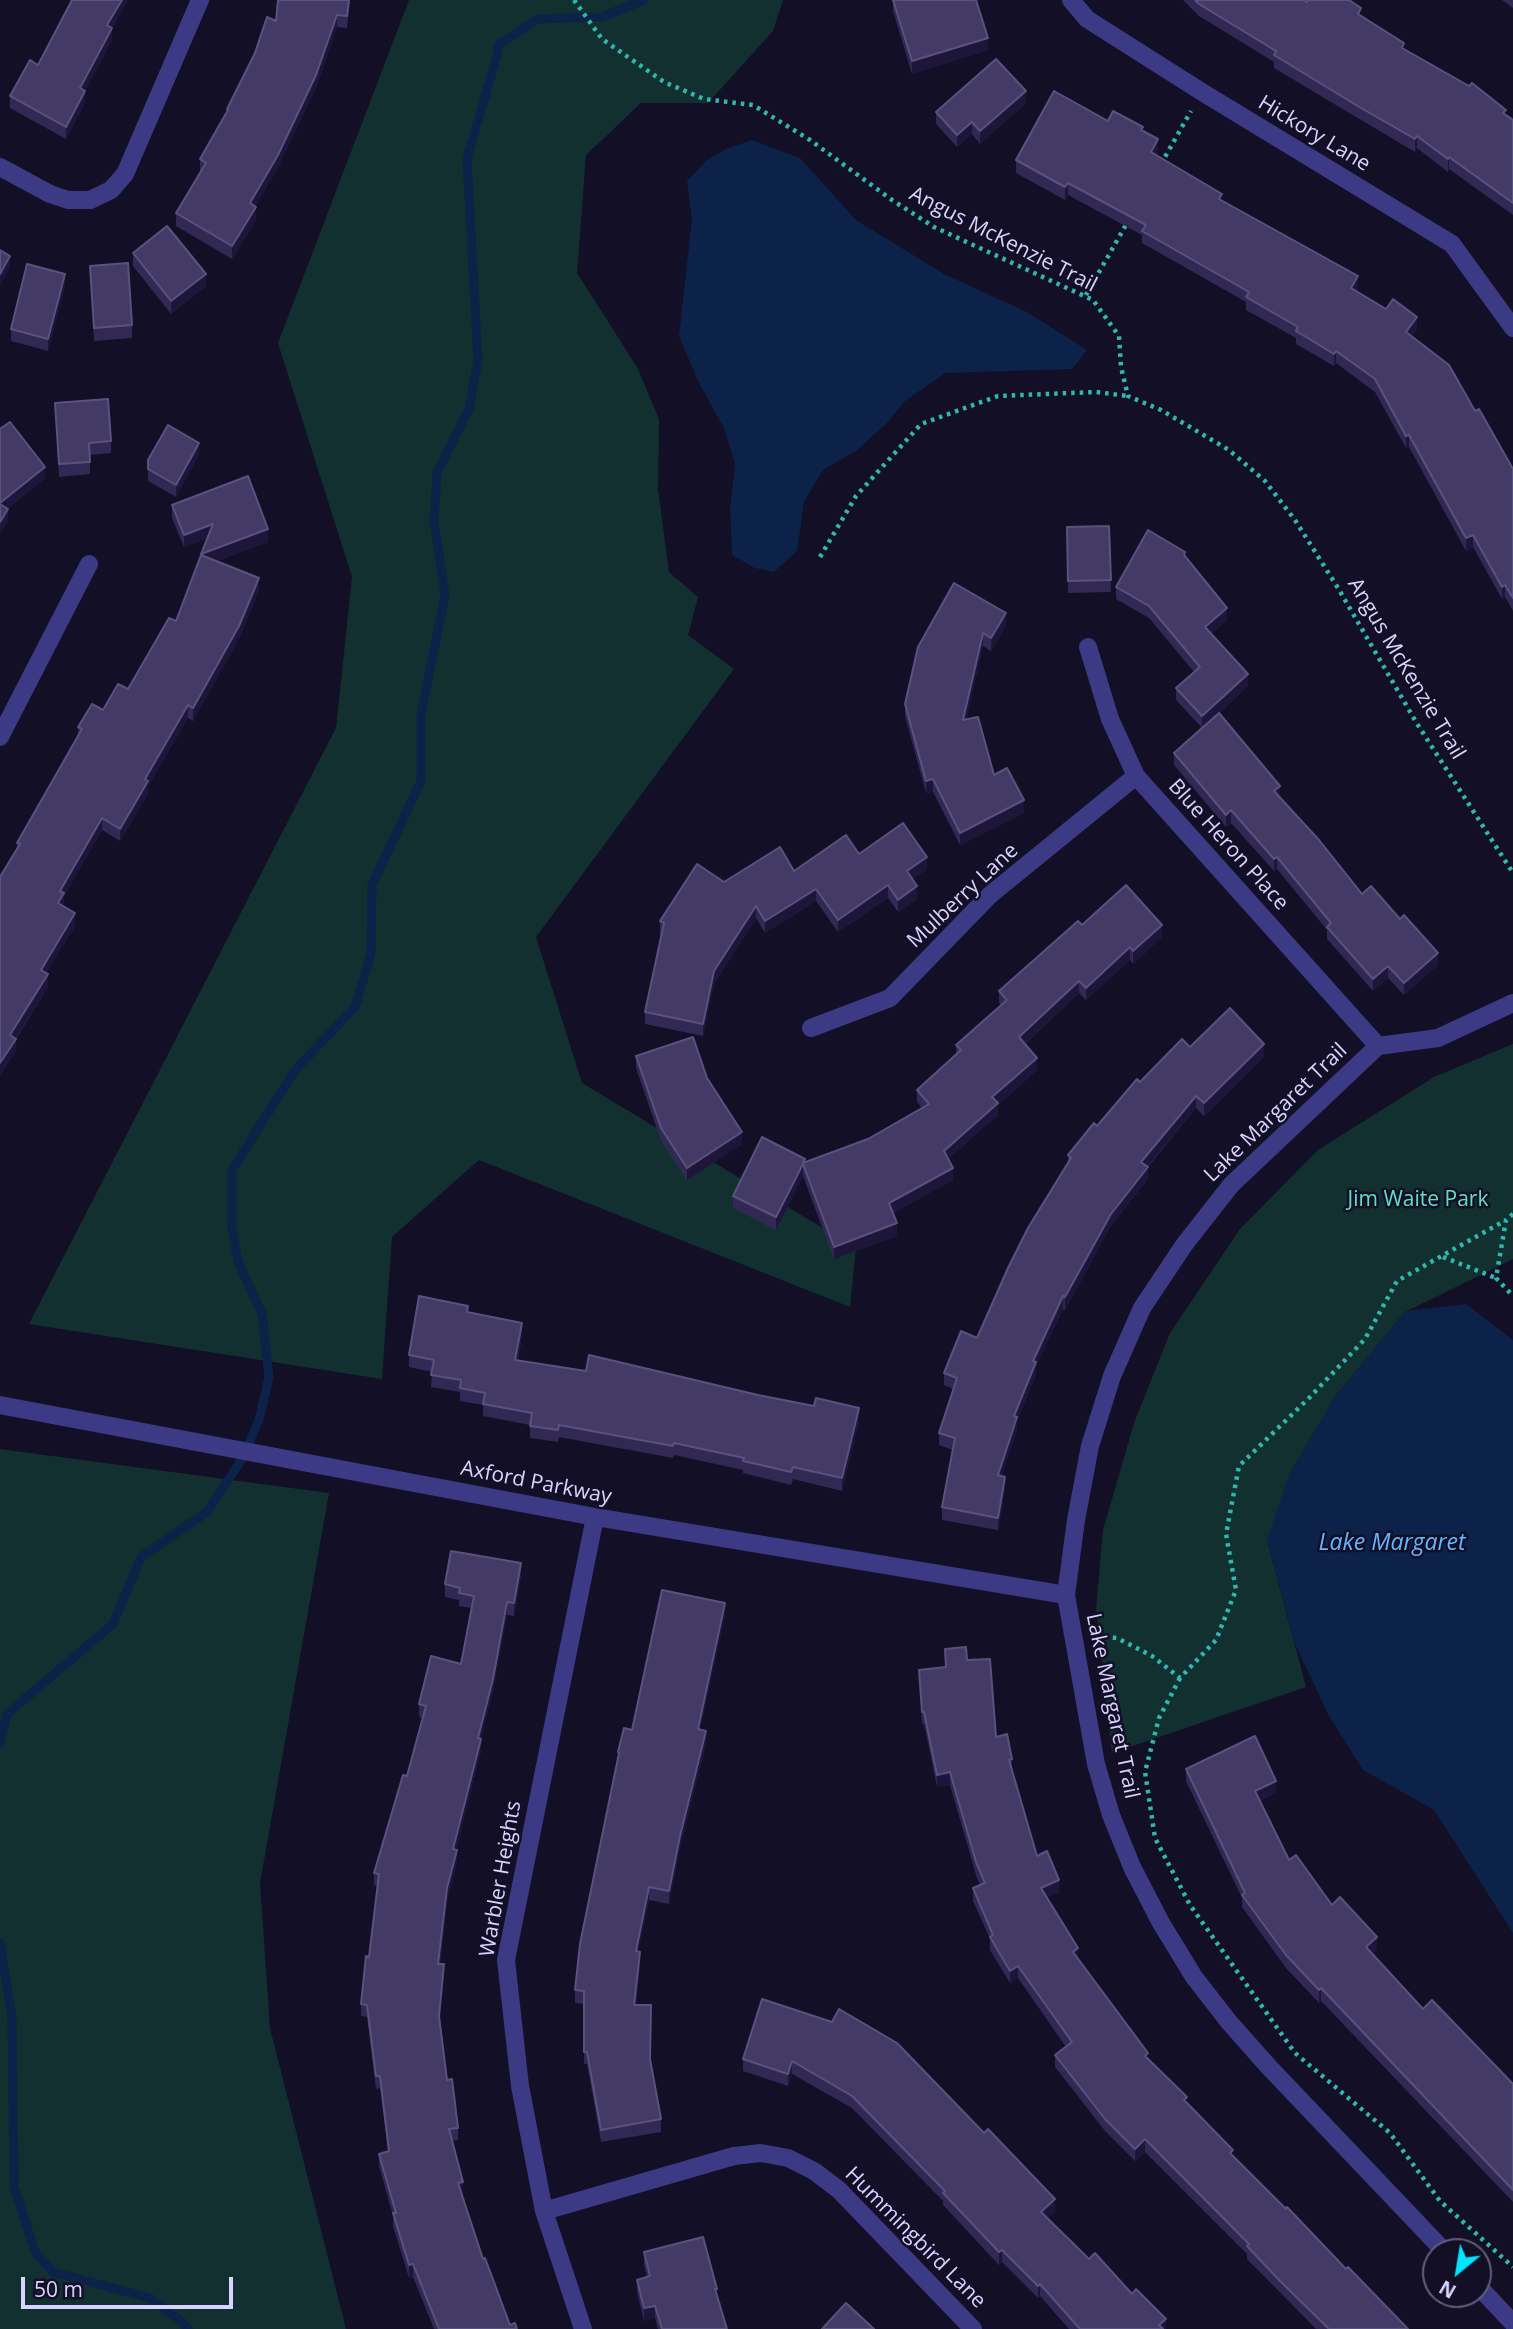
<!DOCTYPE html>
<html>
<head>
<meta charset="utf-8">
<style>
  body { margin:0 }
  #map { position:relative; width:1513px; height:2329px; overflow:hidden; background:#130f26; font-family:"Open Sans",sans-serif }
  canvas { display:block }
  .north { position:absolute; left:1422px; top:2238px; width:70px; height:70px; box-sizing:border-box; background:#130f26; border:2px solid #625e7d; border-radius:50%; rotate:210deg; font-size:19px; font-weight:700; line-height:28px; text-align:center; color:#d9d4ff }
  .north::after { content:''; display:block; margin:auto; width:24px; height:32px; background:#00e5ff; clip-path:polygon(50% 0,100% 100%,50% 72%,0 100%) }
  .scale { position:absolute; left:21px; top:2277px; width:212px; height:32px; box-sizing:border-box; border:4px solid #d9d4ff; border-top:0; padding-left:9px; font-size:21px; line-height:24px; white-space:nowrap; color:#d9d4ff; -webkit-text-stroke:5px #130f26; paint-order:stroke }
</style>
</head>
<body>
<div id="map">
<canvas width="1513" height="2329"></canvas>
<div class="north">N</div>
<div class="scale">50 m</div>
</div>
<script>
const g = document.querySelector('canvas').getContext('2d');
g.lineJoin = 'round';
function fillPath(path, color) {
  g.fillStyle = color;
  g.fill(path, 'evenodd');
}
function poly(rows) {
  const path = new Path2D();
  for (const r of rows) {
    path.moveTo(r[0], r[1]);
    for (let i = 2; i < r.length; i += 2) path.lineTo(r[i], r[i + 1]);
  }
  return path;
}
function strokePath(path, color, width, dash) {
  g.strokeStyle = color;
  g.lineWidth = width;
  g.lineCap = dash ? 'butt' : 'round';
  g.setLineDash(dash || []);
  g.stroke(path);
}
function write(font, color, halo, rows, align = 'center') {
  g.font = font + ' "Open Sans",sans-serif';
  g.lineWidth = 5;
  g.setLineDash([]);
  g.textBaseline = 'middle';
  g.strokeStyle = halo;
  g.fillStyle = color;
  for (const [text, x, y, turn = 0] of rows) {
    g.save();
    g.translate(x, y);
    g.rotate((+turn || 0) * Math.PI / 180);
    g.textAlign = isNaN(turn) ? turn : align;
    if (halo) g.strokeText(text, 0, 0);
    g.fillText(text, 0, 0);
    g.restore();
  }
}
fillPath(poly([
  [409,0,783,0,773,31,708,103,641,103,586,155,577,273,637,367,659,419,658,489,669,572,698,597,688,635,734,669,536,937,582,1083,856,1248,850,1307,479,1160,392,1237,382,1379,29,1324,336,728,352,577,278,343],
  [1513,1044,1513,1259,1405,1312,1334,1398,1267,1540,1306,1687,1112,1753,1096,1609,1103,1530,1134,1423,1170,1333,1240,1229,1318,1150,1434,1077],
  [0,1449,329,1493,260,1883,270,2028,346,2329,0,2329]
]), '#12302f');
fillPath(poly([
  [752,140,800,158,856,220,944,274,1027,312,1087,350,1072,369,945,373,905,401,886,424,857,450,823,470,804,502,797,551,774,572,755,568,732,555,730,509,735,464,724,428,698,381,679,336,692,219,687,181,706,161,726,149],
  [1466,1304,1513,1340,1513,1933,1434,1810,1363,1770,1329,1716,1295,1644,1267,1540,1289,1474,1334,1398,1405,1311]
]), '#0c2248');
strokePath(poly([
  [0,1743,7,1714,113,1624,141,1557,207,1512,242,1459,259,1420,269,1377,262,1314,238,1261,232,1229,232,1170,295,1070,355,1007,371,953,372,885,421,781,421,713,445,595,434,521,437,473,469,409,478,360,467,159,497,55,498,45,537,19,602,17,644,0],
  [0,1942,12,2019,14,2186,35,2252,53,2272,150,2298,181,2321,188,2329]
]), '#0c2248', 9);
strokePath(poly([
  [574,0,602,39,664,82,704,99,753,105,810,140,892,200,934,227,1093,300,1119,336,1121,367,1128,396,1161,410,1229,450,1265,481,1295,520,1338,588,1416,722,1513,873],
  [1161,164,1191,111],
  [1086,295,1127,223],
  [820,557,856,496,921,424,998,396,1096,392,1128,396],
  [1513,1214,1506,1220,1496,1278,1513,1296],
  [1443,1257,1496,1278],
  [1096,1635,1117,1638,1152,1656,1180,1678,1216,1640,1236,1590,1226,1534,1239,1466,1309,1398,1365,1339,1397,1281,1506,1220],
  [1180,1678,1159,1718,1145,1772,1155,1838,1190,1905,1295,2053,1390,2133,1440,2201,1513,2267]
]), '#2fb8b0', 4.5, [3.5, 5]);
strokePath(poly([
  [1071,0,1087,19,1202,92,1452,244,1513,328],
  [0,167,50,194,68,200,90,200,111,190,125,174,200,0],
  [1088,647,1110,719,1136,776,1378,1046],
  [0,737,89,564],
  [811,1028,890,998,990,895,1136,776],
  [0,1405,595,1517,1066,1595],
  [544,2211,734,2156,761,2153,788,2158,814,2171,839,2190,973,2329],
  [1445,2252,1268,2066,1229,2022,1194,1977,1161,1923,1132,1867,1111,1815,1096,1764,1066,1595,1076,1520,1090,1446,1112,1376,1142,1308,1184,1245,1231,1185,1378,1046,1438,1038,1513,1003],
  [1478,2286,1513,2323],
  [583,2329,544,2211,520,2086,506,1960,595,1517]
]), '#3d3a85', 18);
fillPath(poly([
  [278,0,350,0,347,28,337,27,316,88,278,167,255,207,256,220,232,259,176,226,176,213,201,172,200,172,200,159,227,113,227,109,276,21],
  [893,0,988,50,912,74,893,11],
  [1183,0,1304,0,1307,2,1361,16,1404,49,1513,120,1513,215,1449,169,1448,172,1417,148,1415,152,1361,120,1274,68,1274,62,1199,16],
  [1502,0,1513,0,1513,8],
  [112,29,112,40,85,91,85,103,66,139,10,108,10,96,38,65],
  [1026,103,980,144,972,134,957,147,936,124,936,112],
  [1108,121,1143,131,1158,152,1156,155,1222,201,1358,288,1356,291,1417,329,1412,336,1475,411,1513,469,1513,611,1505,597,1502,599,1473,547,1466,551,1409,447,1406,448,1375,392,1336,363,1334,366,1296,344,1296,338,1246,310,1246,302,1142,243,1142,235,1068,195,1065,200,1016,173,1016,160],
  [133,253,206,286,171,314,133,266],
  [90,266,132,325,132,338,94,341],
  [65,286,48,351,11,341,11,329],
  [55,403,111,441,111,453,90,455,90,474,59,477],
  [199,455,176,497,148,481,148,460],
  [172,505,268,542,217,561,259,590,239,639,193,721,188,718,148,786,148,794,120,841,102,830,64,896,63,906,75,926,46,973,48,987,16,1039,16,1051,0,1075,17,843,78,736,78,727,103,710,128,689,176,621,208,538,184,547,172,518],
  [1109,526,1111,592,1068,593,1067,527],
  [1185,557,1227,620,1211,634,1248,686,1219,713,1280,798,1362,894,1438,965,1404,995,1388,978,1373,991,1327,939,1327,930,1277,869,1274,871,1231,823,1226,827,1174,765,1174,753,1202,728,1176,700,1176,688,1194,672,1149,618,1116,599,1116,587],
  [1006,625,991,651,983,646,966,720,994,775,1024,813,960,845,933,792,926,793,905,716,905,704,918,647],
  [859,854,927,869,912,880,917,899,898,912,888,898,838,932,816,901,765,933,756,918,714,984,703,1036,645,1024,645,1012,661,934,660,934,660,921,724,882,794,871],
  [1082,925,1162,937,1133,964,1130,960,1086,1000,1079,993,1025,1044,1037,1070,998,1105,998,1115,948,1159,953,1180,893,1213,897,1236,834,1259,803,1176,776,1230,733,1208,733,1196,805,1162,868,1139,922,1108,917,1102,917,1090,956,1055,956,1045,1001,1005,999,1003,999,991],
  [1190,1047,1264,1056,1204,1116,1196,1108,1148,1167,1148,1179,1111,1226,1065,1310,1063,1309,1036,1366,1036,1375,1017,1420,1017,1430,1001,1476,1005,1489,998,1530,942,1520,942,1507,953,1450,939,1445,939,1433,953,1389,944,1385,944,1373,977,1338,1068,1164,1068,1155,1140,1082],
  [636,1056,707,1078,742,1144,687,1180,661,1141,636,1068],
  [468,1312,522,1335,518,1360,859,1421,842,1491,793,1479,791,1485,743,1473,743,1470,674,1455,673,1458,559,1437,558,1442,530,1438,530,1425,483,1416,483,1405,460,1401,460,1392,431,1387,432,1372,409,1367,409,1355],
  [521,1576,514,1616,507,1615,493,1691,481,1738,481,1751,456,1850,457,1862,447,1901,440,1964,444,1977,439,2022,447,2080,458,2128,458,2140,452,2141,463,2194,462,2194,483,2259,510,2325,517,2329,434,2329,413,2277,409,2278,393,2226,393,2216,379,2166,379,2154,388,2151,380,2088,376,2089,367,2017,361,2016,361,2004,369,1957,378,1886,374,1885,374,1873,407,1776,422,1718,419,1717,419,1704,461,1664,471,1608,459,1606,459,1600,445,1597,445,1584],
  [725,1615,700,1730,706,1743,680,1848,669,1904,649,1900,638,1951,640,1964,636,2005,650,2060,661,2119,661,2132,601,2142,587,2064,584,2064,584,2004,575,2003,575,1990,618,1761,618,1752,632,1730],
  [945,1649,967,1660,996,1737,1012,1759,1012,1772,1037,1856,1059,1893,1047,1897,1078,1959,1148,2059,1233,2156,1346,2269,1408,2329,1316,2329,1247,2259,1247,2254,1145,2152,1135,2161,1105,2131,1055,2067,1055,2055,1066,2047,1018,1978,1010,1983,990,1950,990,1939,973,1901,973,1888,980,1885,976,1875,950,1785,937,1787,924,1724,922,1724,919,1670,945,1667],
  [1186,1769,1276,1793,1260,1801,1289,1860,1377,1950,1372,1954,1423,2009,1513,2084,1513,2202,1321,2001,1319,2003,1286,1968,1242,1907,1242,1898,1186,1781],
  [762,1999,1055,2212,1048,2218,1089,2259,1132,2294,1166,2329,1069,2329,1040,2296,1038,2298,1002,2262,999,2265,943,2205,943,2201,852,2108,792,2074,788,2086,743,2071,743,2059],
  [644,2252,717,2296,727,2329,658,2329,655,2318,644,2321,637,2292,637,2280,647,2277,644,2265]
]), '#312854');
fillPath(poly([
  [122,0,129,0,112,29,112,40,80,100,80,88,107,25],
  [337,15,337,27,316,88,278,167,250,216,250,203],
  [988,38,988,50,912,74,912,61],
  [85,91,85,103,66,139,66,127],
  [1026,91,1026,103,980,144,980,131],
  [972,122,972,134,957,147,957,135],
  [1417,136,1417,148,1415,152,1415,139],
  [1158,139,1158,152,1151,165,1151,152],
  [1449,157,1449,169,1448,172,1448,159],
  [1068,183,1068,195,1065,200,1065,187],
  [256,207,256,220,232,259,232,246],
  [10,256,10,268,0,286,0,274],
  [65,274,65,286,48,351,48,339],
  [206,274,206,286,171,314,171,301],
  [1358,276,1358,288,1351,301,1351,288],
  [1417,317,1417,329,1406,344,1406,332],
  [1336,351,1336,363,1334,366,1334,354],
  [1409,435,1409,447,1406,448,1406,436],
  [199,443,199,455,176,497,176,485],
  [45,467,45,479,8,509,8,521,0,534,0,503],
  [213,524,213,536,184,547,184,535],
  [268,529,268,542,201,567,201,554],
  [1473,535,1473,547,1466,551,1466,538],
  [259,578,259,590,239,639,193,721,193,708],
  [1505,585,1505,597,1502,599,1502,587],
  [1227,608,1227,620,1205,639,1205,627],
  [1006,613,1006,625,991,651,991,638],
  [983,633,983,646,963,733,963,720],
  [1248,674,1248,686,1202,728,1202,716],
  [188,705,188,718,148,786,148,794,120,841,120,829,145,779],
  [933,779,933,792,926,793,926,781],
  [1280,786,1280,798,1274,791],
  [1024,800,1024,813,960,845,960,833],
  [1231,810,1231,823,1226,827,1226,815],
  [102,818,102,830,64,896,64,905,58,915,58,903,60,891],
  [927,857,927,869,907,884,907,871],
  [1277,857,1277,869,1274,871,1274,859],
  [888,885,888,898,838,932,838,920],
  [917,886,917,899,898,912,898,900],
  [816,889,816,901,765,933,765,921],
  [756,906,756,918,714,984,703,1036,703,1024,714,971],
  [75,913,75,926,41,982,41,970],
  [1162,925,1162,937,1133,964,1133,951],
  [1130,947,1130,960,1086,1000,1086,988],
  [1438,953,1438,965,1404,995,1404,983],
  [1388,966,1388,978,1373,991,1373,979],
  [48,974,48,987,10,1047,10,1035],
  [1079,981,1079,993,1019,1049,1019,1037],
  [16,1039,16,1051,0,1075,0,1063],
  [1264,1044,1264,1056,1204,1116,1204,1103],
  [1037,1058,1037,1070,998,1105,998,1115,944,1163,944,1151,992,1097],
  [1196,1096,1196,1108,1141,1174,1141,1162],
  [742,1132,742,1144,687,1180,687,1168],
  [803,1164,803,1176,776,1230,776,1217],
  [1148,1167,1148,1179,1111,1226,1065,1310,1065,1297,1111,1214],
  [953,1168,953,1180,889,1216,889,1203],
  [897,1223,897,1236,834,1259,834,1247],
  [1063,1296,1063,1309,1036,1366,1036,1375,1017,1420,1017,1430,998,1488,998,1475,1014,1416,1033,1361],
  [522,1323,522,1335,515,1372,515,1360],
  [859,1408,859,1421,842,1491,842,1478],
  [1005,1477,1005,1489,998,1530,998,1518],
  [521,1563,521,1576,514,1616,514,1603],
  [507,1602,507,1615,493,1691,478,1750,478,1738],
  [725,1603,725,1615,698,1741,698,1729],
  [706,1731,706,1743,680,1848,669,1904,669,1891,680,1836],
  [481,1739,481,1751,453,1861,453,1849],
  [950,1772,950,1785,937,1787,937,1775],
  [1276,1781,1276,1793,1255,1803,1255,1791],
  [457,1850,457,1862,447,1901,438,1976,438,1964,447,1888],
  [1059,1880,1059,1893,1041,1900,1041,1888],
  [649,1887,649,1900,636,1964,636,1951],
  [1377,1937,1377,1950,1366,1960,1366,1947],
  [1078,1948,1078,1961,1073,1952],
  [640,1952,640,1964,634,2017,634,2005],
  [444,1964,444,1977,439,2029,439,2016],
  [1018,1966,1018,1978,1010,1983,1010,1971],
  [1321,1988,1321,2001,1319,2003,1319,1990],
  [792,2061,792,2074,788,2086,788,2074],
  [1145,2139,1145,2152,1135,2161,1135,2149],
  [463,2182,463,2194,458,2195,458,2183],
  [1055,2199,1055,2212,1041,2224,1041,2212],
  [1002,2250,1002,2262,999,2265,999,2252],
  [413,2264,413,2277,409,2278,409,2265],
  [1040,2284,1040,2296,1038,2298,1038,2286],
  [655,2306,655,2318,644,2321,644,2308],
  [1166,2319,1166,2329,1159,2329,1159,2325]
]), '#1d163a');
const building = poly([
  [72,0,122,0,107,25,112,28,80,88,85,91,66,127,10,96,30,60,38,65,72,0],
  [278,0,349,0,347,16,337,15,316,75,278,155,250,203,256,207,232,246,176,213,206,163,200,159,228,110,227,109,255,53,267,17,276,21,278,0],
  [893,0,976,0,988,38,912,61,893,0],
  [1195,0,1304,0,1307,2,1308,0,1349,0,1361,8,1358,14,1404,43,1402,48,1469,86,1472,83,1506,110,1503,113,1513,120,1513,203,1449,157,1448,159,1417,136,1415,139,1361,108,1274,55,1276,51,1199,4,1195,0],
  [996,59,1026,91,980,131,972,122,957,135,936,112,996,59],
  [1054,91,1108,121,1113,111,1143,127,1141,130,1158,139,1151,152,1222,194,1219,199,1358,276,1351,288,1386,309,1393,299,1417,317,1406,332,1449,365,1475,411,1479,409,1513,469,1513,598,1505,585,1502,587,1473,535,1466,538,1409,435,1406,436,1375,379,1336,351,1334,354,1296,331,1298,327,1246,297,1249,292,1142,231,1146,225,1068,183,1065,187,1016,160,1054,91],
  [167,226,206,274,171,301,133,253,167,226],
  [0,250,10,256,0,274,0,250],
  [128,263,132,325,94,328,90,266,128,263],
  [27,264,65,274,48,339,11,329,27,264],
  [108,399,111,441,89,443,90,462,59,464,55,403,108,399],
  [10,422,45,467,0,503,0,429,10,422],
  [168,425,199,443,176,485,148,469,148,460,168,425],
  [248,476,268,529,201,554,213,524,184,535,172,505,248,476],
  [0,504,8,509,0,522,0,504],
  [1109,526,1111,580,1068,581,1067,527,1109,526],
  [1148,530,1185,552,1184,555,1227,608,1205,627,1248,674,1202,716,1176,688,1200,667,1149,606,1116,587,1148,530],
  [201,555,259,578,239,626,193,708,188,705,145,779,148,781,120,829,102,818,60,891,64,893,58,903,75,913,41,970,48,974,10,1035,16,1039,0,1063,0,877,20,844,17,843,82,729,78,727,92,704,103,710,118,684,128,689,169,618,176,621,201,555],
  [954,583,1006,613,991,638,983,633,963,720,978,717,994,775,1007,768,1024,800,960,833,933,779,926,781,905,704,918,647,954,583],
  [1219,713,1280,786,1274,791,1319,840,1362,894,1371,886,1400,919,1404,915,1438,953,1404,983,1388,966,1373,979,1327,927,1331,923,1277,857,1274,859,1231,810,1226,815,1174,753,1219,713],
  [903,823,927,857,907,871,917,886,898,900,888,885,838,920,816,889,765,921,756,906,714,971,703,1024,645,1012,664,923,660,921,697,864,724,882,780,847,794,871,846,835,859,854,903,823],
  [1126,885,1162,925,1133,951,1130,947,1086,988,1079,981,1019,1037,1037,1058,992,1097,998,1103,944,1151,953,1168,889,1203,897,1223,834,1247,803,1164,776,1217,733,1196,762,1137,805,1159,803,1163,868,1139,929,1104,917,1090,961,1050,956,1045,1007,1000,999,991,1078,921,1082,925,1126,885],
  [1230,1008,1264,1044,1204,1103,1196,1096,1141,1162,1148,1167,1111,1214,1065,1297,1063,1296,1033,1361,1036,1362,1014,1416,1017,1417,998,1475,1005,1477,998,1518,942,1507,955,1438,939,1433,957,1378,944,1373,961,1331,977,1338,1008,1268,1028,1228,1071,1158,1068,1155,1094,1123,1097,1126,1137,1079,1140,1082,1182,1039,1190,1047,1230,1008],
  [693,1037,707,1078,742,1132,687,1168,661,1128,636,1056,693,1037],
  [419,1296,468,1306,467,1312,522,1323,515,1360,586,1371,589,1355,758,1395,814,1406,816,1398,859,1408,842,1478,793,1467,791,1472,743,1461,744,1458,674,1443,673,1446,559,1425,558,1430,530,1426,532,1413,483,1404,485,1393,460,1388,461,1380,431,1375,434,1360,409,1355,419,1296],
  [451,1551,521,1563,514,1603,507,1602,493,1679,478,1738,481,1739,453,1849,457,1850,447,1888,438,1964,444,1964,439,2016,447,2080,452,2079,458,2128,449,2129,463,2182,458,2183,483,2259,485,2258,510,2325,515,2323,517,2329,439,2329,413,2264,409,2265,393,2213,396,2213,379,2154,389,2151,380,2076,376,2076,367,2005,361,2004,366,1956,369,1957,379,1874,374,1873,403,1775,407,1776,426,1706,419,1704,431,1656,461,1664,474,1596,459,1593,460,1588,445,1584,451,1551],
  [662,1590,725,1603,698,1729,706,1731,680,1836,669,1891,649,1887,636,1951,640,1952,634,2005,651,2005,650,2059,661,2119,601,2130,587,2052,584,2052,584,1991,575,1990,580,1944,619,1753,618,1752,624,1728,632,1730,662,1590],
  [966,1647,967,1660,990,1659,996,1737,1007,1734,1012,1759,1009,1760,1037,1856,1047,1851,1059,1880,1041,1888,1078,1948,1073,1952,1148,2053,1145,2056,1187,2097,1184,2100,1233,2150,1230,2153,1286,2209,1287,2207,1346,2269,1348,2267,1408,2329,1329,2329,1280,2281,1247,2246,1249,2244,1145,2139,1135,2149,1105,2119,1055,2055,1072,2042,1018,1966,1010,1971,990,1937,993,1935,973,1888,985,1883,976,1862,950,1772,937,1775,924,1712,922,1712,919,1670,946,1667,945,1649,966,1647],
  [1255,1736,1276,1781,1255,1791,1289,1860,1296,1855,1332,1905,1340,1897,1377,1937,1366,1947,1423,2009,1432,2000,1513,2084,1513,2190,1321,1988,1319,1990,1286,1955,1242,1895,1245,1893,1186,1769,1255,1736],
  [762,1999,832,2022,839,2009,897,2043,984,2133,988,2129,1055,2199,1041,2212,1089,2259,1095,2253,1132,2294,1136,2289,1166,2319,1159,2325,1163,2329,1080,2329,1040,2284,1038,2286,1002,2250,999,2252,943,2193,945,2191,852,2096,792,2061,788,2074,743,2059,762,1999],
  [703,2237,717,2289,715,2289,727,2329,662,2329,655,2306,644,2308,637,2280,650,2276,644,2252,703,2237],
  [846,2303,874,2329,822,2329,846,2303]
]);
fillPath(building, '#433a66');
strokePath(building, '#5a527e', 2);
write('21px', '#d9d4ff', '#130f26', [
  ["Hickory Lane",1314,134,31],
  ["Angus McKenzie Trail",1003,240,27],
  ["Angus McKenzie Trail",1406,669,59],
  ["Blue Heron Place",1228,845,48],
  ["Mulberry Lane",963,896,-43],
  ["Lake Margaret Trail",1276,1113,-44],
  ["Axford Parkway",536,1483,11],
  ["Lake Margaret Trail",1112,1706,78],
  ["Warbler Heights",501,1879,-80],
  ["Hummingbird Lane",915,2238,45]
]);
write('21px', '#5fe0c0', '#130f26', [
  ["Jim Waite Park",1418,1200]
]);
write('italic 23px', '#62b6ff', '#130f26', [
  ["Lake Margaret",1392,1543]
]);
</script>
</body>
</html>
